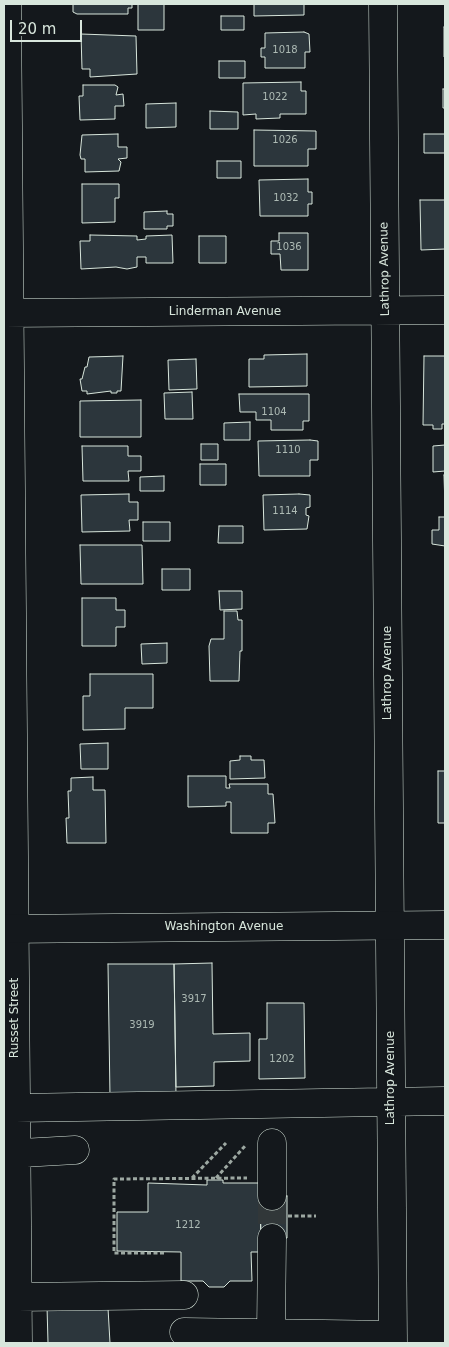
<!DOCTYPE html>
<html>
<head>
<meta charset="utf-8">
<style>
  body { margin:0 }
  #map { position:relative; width:449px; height:1347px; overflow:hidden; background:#14181c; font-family:"DejaVu Sans",sans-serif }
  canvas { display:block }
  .frame { position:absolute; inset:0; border:5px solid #d8e6dc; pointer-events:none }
  .scale { position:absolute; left:10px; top:20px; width:72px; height:22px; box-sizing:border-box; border:2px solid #d8e6dc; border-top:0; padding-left:6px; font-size:15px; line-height:18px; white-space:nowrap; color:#d8e6dc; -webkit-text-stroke:4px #14181c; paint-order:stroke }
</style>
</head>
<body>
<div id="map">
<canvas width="449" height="1347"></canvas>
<div class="frame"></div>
<div class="scale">20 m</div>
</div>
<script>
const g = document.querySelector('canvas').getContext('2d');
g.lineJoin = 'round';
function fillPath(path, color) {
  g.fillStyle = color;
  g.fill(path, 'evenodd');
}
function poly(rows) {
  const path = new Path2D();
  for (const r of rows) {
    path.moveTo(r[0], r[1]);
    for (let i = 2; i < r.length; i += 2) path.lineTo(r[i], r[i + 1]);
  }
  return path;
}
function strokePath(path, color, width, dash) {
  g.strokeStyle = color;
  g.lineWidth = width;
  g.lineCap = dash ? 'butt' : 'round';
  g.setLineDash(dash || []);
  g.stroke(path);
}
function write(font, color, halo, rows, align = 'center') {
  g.font = font + ' "DejaVu Sans",sans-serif';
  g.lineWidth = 4;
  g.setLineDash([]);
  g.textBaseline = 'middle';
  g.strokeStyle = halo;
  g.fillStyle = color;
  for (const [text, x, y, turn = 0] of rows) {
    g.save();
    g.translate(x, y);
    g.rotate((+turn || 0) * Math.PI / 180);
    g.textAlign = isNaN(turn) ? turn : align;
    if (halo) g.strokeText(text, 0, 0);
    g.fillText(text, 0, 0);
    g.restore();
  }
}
const building = poly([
  [73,4,132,4,132,8,128,8,128,14,77,14,73,12,73,4],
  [138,4,164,4,164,30,138,30,138,4],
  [254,4,304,4,304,15,254,16,254,4],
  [221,16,244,16,244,30,221,30,221,16],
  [444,27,445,27,445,57,444,57,444,27],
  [304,32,309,34,310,52,305,52,305,68,265,68,265,57,261,57,261,48,265,48,265,33,304,32],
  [81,34,136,36,137,74,90,77,90,69,82,69,81,34],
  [219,61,245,61,245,78,219,78,219,61],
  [301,82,301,91,306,91,306,114,280,114,280,118,256,119,256,114,243,115,243,83,301,82],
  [83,85,115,85,118,87,116,95,123,94,124,106,115,106,115,119,80,120,79,96,83,96,83,85],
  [443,89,445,89,445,108,443,108,443,89],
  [176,103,176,127,146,128,146,104,176,103],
  [210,111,238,112,238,129,210,129,210,111],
  [254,130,316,131,316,149,308,149,308,166,254,166,254,130],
  [118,134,118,147,127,147,127,158,118,159,121,162,119,171,85,172,85,159,81,159,80,155,82,135,118,134],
  [424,134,445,134,445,153,424,153,424,134],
  [217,161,241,161,241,178,217,178,217,161],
  [308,179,308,192,312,192,312,204,308,204,308,216,260,216,259,180,308,179],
  [82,184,119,184,119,198,115,198,115,222,82,223,82,184],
  [420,200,445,200,445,249,421,250,420,200],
  [167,211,167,214,173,214,173,226,167,226,167,229,144,229,144,212,167,211],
  [279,233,308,233,308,270,281,270,280,254,271,254,271,241,279,241,279,233],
  [90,235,137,236,137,240,146,239,146,236,172,235,173,263,146,263,146,257,137,257,137,267,127,269,116,267,81,269,80,241,90,241,90,235],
  [199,236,226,236,226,263,199,263,199,236],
  [307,354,307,386,249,387,249,359,264,359,264,355,307,354],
  [123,356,121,391,117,391,117,393,111,393,111,391,87,394,87,391,82,391,80,379,82,379,85,367,87,367,89,357,123,356],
  [424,356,445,356,445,424,442,424,442,429,433,429,433,425,423,425,424,356],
  [196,359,197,389,169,390,168,360,196,359],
  [192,392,193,419,165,419,164,393,192,392],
  [239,394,309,394,309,421,303,421,303,430,271,430,271,420,256,420,256,412,240,412,239,394],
  [141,400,141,437,80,437,80,401,141,400],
  [250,422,250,440,224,440,224,423,250,422],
  [310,440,318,441,318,460,310,460,310,476,259,476,258,441,310,440],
  [201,444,218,444,218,460,201,460,201,444],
  [445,445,445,471,433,472,433,446,445,445],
  [82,446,128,446,128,456,141,456,141,471,128,471,129,481,83,481,82,446],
  [200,464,226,464,226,485,200,485,200,464],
  [444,475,445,475,445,507,444,475],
  [164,476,164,491,140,491,140,477,164,476],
  [129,494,129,502,138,502,138,520,129,520,130,531,82,532,81,495,129,494],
  [299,494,310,495,310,507,306,508,306,515,309,516,307,529,264,530,263,495,299,494],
  [439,517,445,517,445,546,432,544,432,530,439,530,439,517],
  [143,522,170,522,170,541,143,541,143,522],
  [219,526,243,526,243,543,218,543,219,526],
  [80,545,142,545,143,584,81,584,80,545],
  [162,569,190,569,190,590,162,590,162,569],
  [219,591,242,591,242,609,220,610,219,591],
  [82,598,116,598,116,610,125,610,125,627,116,627,116,646,82,646,82,598],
  [224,611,237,611,238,620,242,620,242,651,240,651,239,681,210,681,209,646,211,639,224,639,224,611],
  [167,643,167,663,142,664,141,644,167,643],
  [90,674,153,674,153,708,125,708,125,729,83,730,83,696,90,696,90,674],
  [108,743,108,769,81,769,80,744,108,743],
  [240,756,251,756,251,760,264,760,265,778,230,779,230,761,240,760,240,756],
  [438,771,445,771,445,823,438,823,438,771],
  [188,776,226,776,226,788,230,788,229,784,268,784,268,794,273,794,275,823,268,823,268,833,231,833,231,802,226,802,226,806,188,807,188,776],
  [93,777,93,790,105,790,106,843,67,843,66,818,69,818,68,791,71,791,71,778,93,777],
  [212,963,213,1034,250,1033,250,1061,214,1062,214,1086,176,1087,174,964,212,963],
  [108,964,174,964,176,1096,110,1097,108,964],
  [267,1003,304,1003,305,1078,259,1079,259,1039,267,1039,267,1003],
  [207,1180,223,1180,223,1183,260,1183,261,1252,251,1252,252,1281,230,1281,224,1287,209,1287,203,1281,181,1281,181,1252,117,1251,117,1212,148,1212,148,1183,207,1185,207,1180],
  [287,1196,287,1238,261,1238,260,1197,287,1196],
  [47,1306,108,1308,110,1343,48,1343,47,1306]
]);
fillPath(building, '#2c363c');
strokePath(building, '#d8e6dc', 1);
strokePath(poly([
  [272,1196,272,1238]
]), '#313739', 28, [28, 14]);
const minor = poly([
  [7,4,18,1343],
  [383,4,393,1343],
  [4,313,445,310],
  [16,1108,445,1101],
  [4,1154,75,1150],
  [272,1196,272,1143],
  [18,1297,184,1295],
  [184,1332,393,1335],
  [271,1334,272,1238]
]);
const major = poly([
  [4,929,445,925]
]);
strokePath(minor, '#d8e6dc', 29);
strokePath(major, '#d8e6dc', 29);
strokePath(poly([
  [192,1178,226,1143],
  [216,1178,245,1146],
  [288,1216,316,1216],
  [164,1253,114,1253,114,1179,247,1178]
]), '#9da8a2', 3, [4, 2.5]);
strokePath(minor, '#14181c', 28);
strokePath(major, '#14181c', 28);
write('10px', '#adbab4', null, [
  ["1018",285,50],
  ["1022",275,97],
  ["1026",285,140],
  ["1032",286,198],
  ["1036",289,247],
  ["1104",274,412],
  ["1110",288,450],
  ["1114",285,511],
  ["3917",194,999],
  ["3919",142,1025],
  ["1202",282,1059],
  ["1212",188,1225]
]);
write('12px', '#d8e6dc', '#14181c', [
  ["Lathrop Avenue",385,269,-91],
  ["Linderman Avenue",225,312],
  ["Lathrop Avenue",388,673,-90],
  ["Washington Avenue",224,927],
  ["Russet Street",15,1018,-90],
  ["Lathrop Avenue",391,1078,-90]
]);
</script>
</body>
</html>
